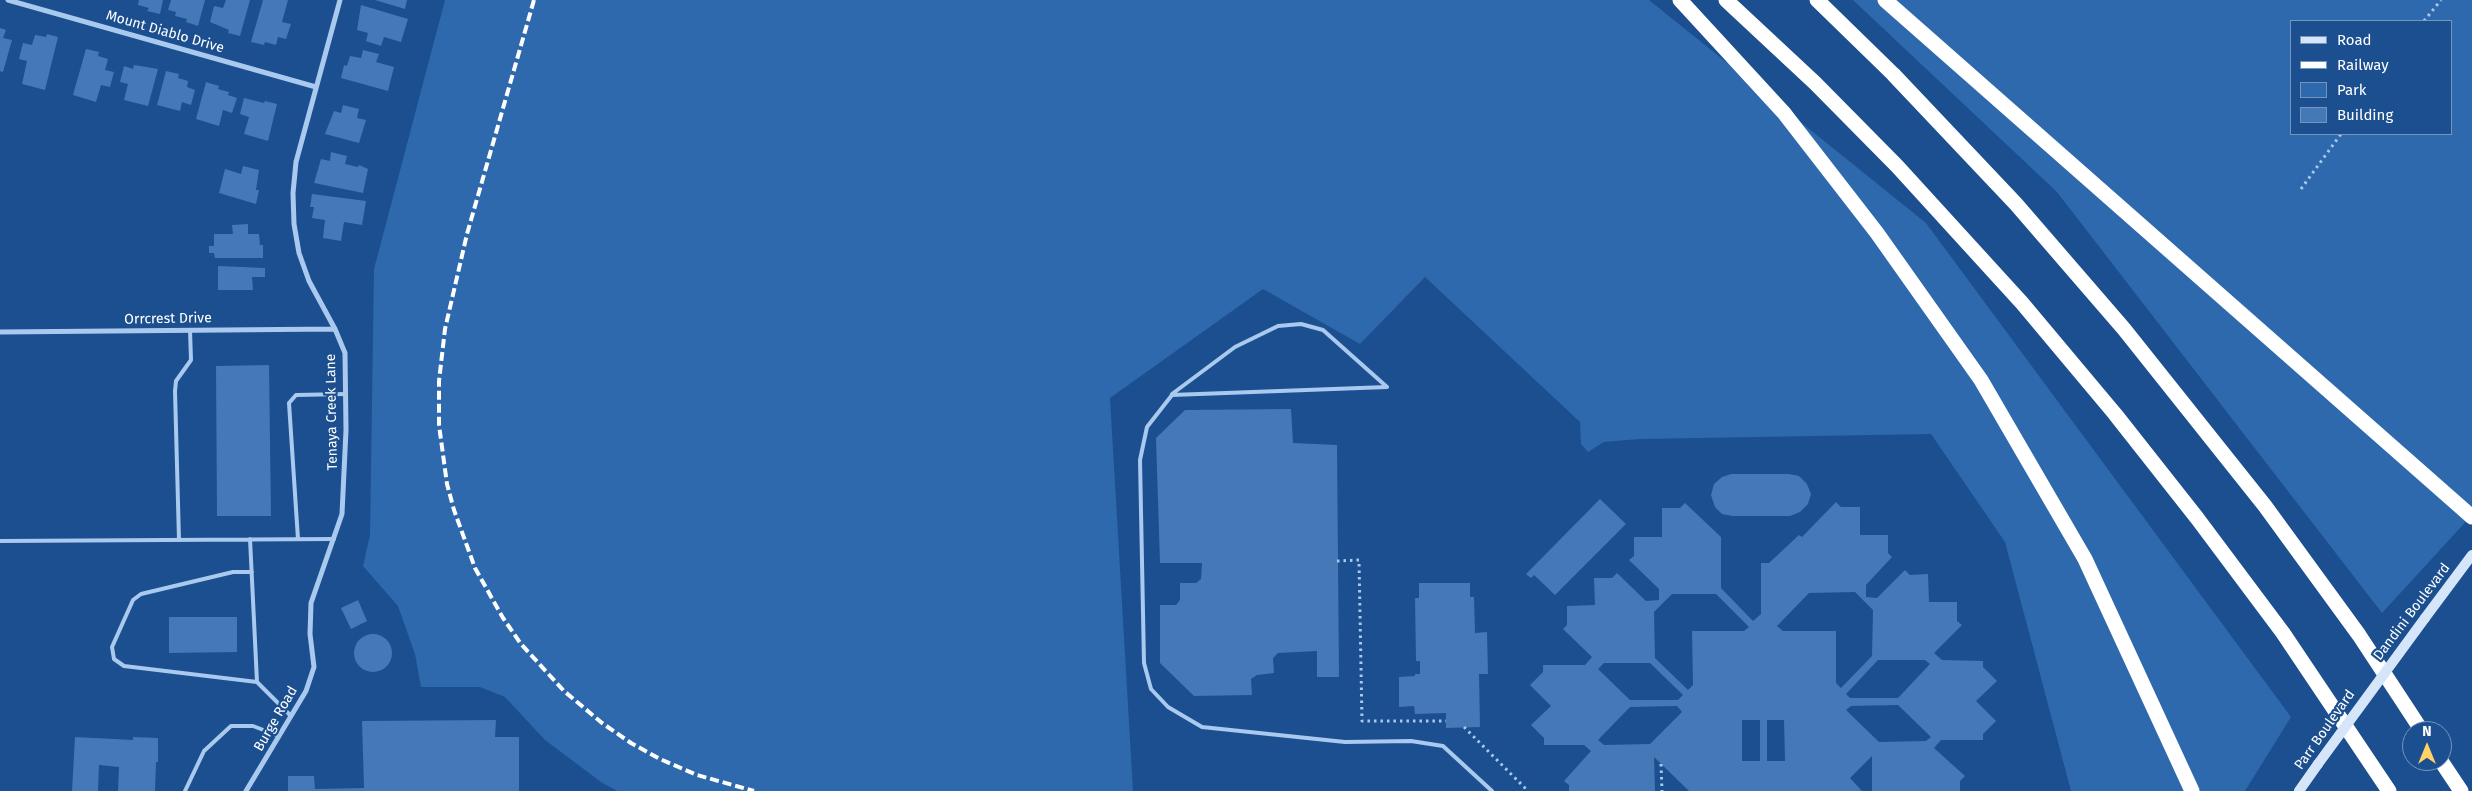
<!DOCTYPE html>
<html>
<head>
<meta charset="utf-8">
<style>
  body { margin:0 }
  #map { position:relative; width:2472px; height:791px; overflow:hidden; background:#1b4f8f; font-family:"Fira Sans",sans-serif }
  canvas { display:block }
  .legend { position:absolute; left:2290px; top:20px; width:162px; height:115px; box-sizing:border-box; background:#1b4f8f; border:1px solid #7695bc; margin:0; padding:6px 9px; list-style:none; font-size:15px; color:#fff }
  .legend li { display:flex; align-items:center; gap:10px; height:25px }
  .legend b { width:25px; border:1px solid #7695bc }
  .north { position:absolute; left:2402px; top:721px; width:50px; height:50px; box-sizing:border-box; background:#1b4f8f; border:1px solid #7695bc; border-radius:50%; rotate:0deg; font-size:14px; font-weight:700; line-height:20px; text-align:center; color:#fff }
  .north::after { content:''; display:block; margin:auto; width:18px; height:22px; background:#ffd166; clip-path:polygon(50% 0,100% 100%,50% 72%,0 100%) }
</style>
</head>
<body>
<div id="map">
<canvas width="2472" height="791"></canvas>
<ul class="legend">
<li><b style="height:6px;background:#d6e6fa"></b>Road</li>
<li><b style="height:6px;background:#fff"></b>Railway</li>
<li><b style="height:14px;background:#2e69ad"></b>Park</li>
<li><b style="height:14px;background:#4478b7"></b>Building</li>
</ul>
<div class="north">N</div>
</div>
<script>
const g = document.querySelector('canvas').getContext('2d');
g.lineJoin = 'round';
function fillPath(path, color) {
  g.fillStyle = color;
  g.fill(path, 'evenodd');
}
function poly(rows) {
  const path = new Path2D();
  for (const r of rows) {
    if (r.length === 3) {
      path.moveTo(r[0] + r[2], r[1]);
      path.arc(r[0], r[1], r[2], 0, 2 * Math.PI);
      continue;
    }
    path.moveTo(r[0], r[1]);
    for (let i = 2; i < r.length; i += 2) path.lineTo(r[i], r[i + 1]);
  }
  return path;
}
function strokePath(path, color, width, dash) {
  g.strokeStyle = color;
  g.lineWidth = width;
  g.lineCap = dash ? 'butt' : 'round';
  g.setLineDash(dash || []);
  g.stroke(path);
}
function write(font, color, halo, rows, align = 'center') {
  g.font = font + ' "Fira Sans",sans-serif';
  g.lineWidth = 4.5;
  g.setLineDash([]);
  g.textBaseline = 'middle';
  g.strokeStyle = halo;
  g.fillStyle = color;
  for (const [text, x, y, turn = 0] of rows) {
    g.save();
    g.translate(x, y);
    g.rotate((+turn || 0) * Math.PI / 180);
    g.textAlign = isNaN(turn) ? turn : align;
    if (halo) g.strokeText(text, 0, 0);
    g.fillText(text, 0, 0);
    g.restore();
  }
}
fillPath(poly([
  [445,0,1649,0,1926,223,2291,717,2245,791,2071,791,2005,542,1931,434,1639,439,1604,442,1588,452,1581,444,1580,422,1425,277,1360,344,1263,289,1110,398,1133,791,617,791,601,782,545,740,505,697,480,687,421,687,415,654,398,606,363,566,370,535,374,269],
  [1853,0,2472,0,2472,515,2382,613,2057,192],
  [2291,21,2451,21,2451,134,2291,134]
]), '#2e69ad');
fillPath(poly([
  [139,0,163,0,160,14,147,11,149,8,138,5],
  [171,0,205,0,198,26,186,22,187,19,175,16,176,12,168,10],
  [226,0,250,0,240,36,228,33,229,30,210,22,214,6,223,8],
  [263,0,288,0,282,22,291,24,286,39,278,37,276,45,265,42,264,45,251,42],
  [375,0,407,0,405,9],
  [361,5,408,19,401,42,384,37,381,46,366,41,368,33,357,30],
  [0,28,6,30,3,38,12,40,3,72,0,71],
  [47,34,58,37,45,90,22,84,27,61,19,59,23,43,32,45,35,35,46,37],
  [86,49,99,52,98,56,108,59,105,70,114,72,110,87,101,85,96,102,73,95],
  [363,50,379,54,376,62,394,67,388,91,341,78,344,65,347,66,350,56,361,58],
  [134,65,158,69,148,106,124,100,128,84,120,82,124,66,133,69],
  [166,71,179,74,178,78,188,81,187,87,195,90,191,105,182,102,180,111,157,105],
  [206,82,219,86,218,89,229,92,228,95,237,98,232,113,223,110,219,126,196,119],
  [244,98,264,103,265,101,277,104,268,141,244,134,249,117,240,114],
  [343,105,359,109,357,118,366,120,359,143,325,134,334,111,341,113],
  [331,152,347,156,345,164,358,167,359,165,368,169,363,193,314,183,321,159,330,161],
  [243,166,259,170,256,190,259,190,256,204,219,193,225,169,241,174],
  [312,194,366,201,362,225,344,222,341,241,323,238,325,220,312,218,314,207,310,207],
  [248,224,248,234,259,234,260,245,263,245,263,258,215,258,214,253,209,253,209,246,214,246,214,234,233,234,232,225],
  [218,266,265,268,265,277,252,277,253,290,218,290],
  [269,365,271,516,217,516,216,366],
  [1291,409,1293,443,1337,445,1339,677,1317,677,1317,651,1278,653,1273,658,1274,673,1257,675,1251,679,1252,695,1194,696,1160,663,1160,605,1176,605,1180,600,1180,583,1196,583,1201,579,1202,563,1160,563,1156,438,1185,410],
  [1731,474,1789,474,1799,476,1807,484,1811,494,1808,504,1800,512,1790,516,1732,516,1722,514,1715,507,1711,495,1714,484,1722,477],
  [1600,499,1626,524,1555,595,1534,575,1531,578,1526,574],
  [1836,502,1841,507,1860,507,1860,535,1888,535,1888,553,1892,557,1866,585,1866,597,1877,598,1905,570,1910,575,1928,574,1929,602,1957,602,1957,621,1962,625,1934,653,1942,660,1983,661,1983,667,1997,681,1976,701,1996,721,1983,734,1983,740,1941,740,1934,748,1965,776,1960,781,1960,791,1872,791,1872,756,1850,778,1862,791,1689,791,1654,757,1655,791,1569,791,1569,785,1564,781,1591,751,1584,745,1544,745,1544,738,1531,725,1551,706,1530,685,1543,672,1543,665,1585,665,1592,657,1563,629,1567,625,1567,606,1595,605,1594,578,1612,578,1617,573,1646,601,1659,600,1659,589,1629,560,1634,556,1634,537,1662,537,1662,508,1680,508,1685,503,1721,537,1721,588,1753,621,1761,614,1761,563,1769,563,1799,535,1802,537],
  [1855,592,1873,610,1872,656,1841,688,1836,683,1836,631,1783,631,1777,626,1809,593],
  [1672,594,1716,594,1749,627,1744,631,1692,631,1693,685,1688,690,1655,658,1654,612],
  [1878,660,1925,660,1930,664,1898,698,1850,698,1846,694],
  [1604,663,1650,663,1683,695,1678,700,1630,700,1598,669],
  [1898,705,1931,737,1926,741,1879,742,1846,710,1851,706],
  [1677,706,1682,712,1650,744,1604,745,1598,740,1630,707],
  [1742,720,1760,720,1760,761,1742,761],
  [1767,720,1784,720,1785,761,1767,761],
  [1419,583,1470,583,1470,597,1474,597,1475,633,1487,632,1488,674,1479,674,1480,727,1446,728,1446,713,1415,714,1414,706,1399,707,1399,677,1415,676,1415,674,1420,674,1420,661,1416,661,1415,598,1419,598],
  [358,600,367,621,351,629,341,608],
  [169,617,237,617,237,652,169,653],
  [373,653,19],
  [496,720,495,737,519,737,519,791,288,791,288,776,314,776,315,789,364,788,362,721],
  [75,737,133,740,133,737,158,738,158,762,156,762,155,791,118,791,119,767,99,765,98,791,72,791]
]), '#4478b7');
strokePath(poly([
  [2424,21,2441,0],
  [2301,189,2341,134],
  [1337,561,1359,560,1362,721,1446,721],
  [1464,727,1528,791],
  [1661,764,1662,791]
]), '#a9c9ee', 3, [2.5, 4]);
strokePath(poly([
  [1387,387,1172,395,1147,427,1140,460,1144,663,1151,689,1168,707,1202,727,1345,742,1411,741,1443,746,1492,791],
  [1172,394,1235,347,1278,326,1301,324,1323,330,1387,387],
  [250,539,257,682,291,716],
  [298,539,289,403,296,395,346,394],
  [179,540,175,391,176,381,191,360,190,330],
  [0,541,334,539],
  [252,572,233,572,141,594,133,600,112,647,114,659,124,666,257,682],
  [185,791,204,751,231,726,253,726,279,736]
]), '#a9c9ee', 4);
strokePath(poly([
  [8,0,316,87],
  [0,332,335,329],
  [246,791,306,691,314,667,310,634,311,603,342,514,346,430,345,353,335,329,309,281,299,253,294,224,293,193,296,162,340,0]
]), '#a9c9ee', 5);
strokePath(poly([
  [2425,618,2472,555],
  [2299,791,2318,764]
]), '#d6e6fa', 10);
strokePath(poly([
  [1680,0,1784,113,1877,233,1981,380,2085,559,2192,791],
  [1726,0,1815,83,1897,166,2022,303,2115,414,2197,518,2283,633,2389,791],
  [1817,0,1893,74,2016,204,2124,329,2265,506,2359,635,2422,731],
  [1885,0,2472,517],
  [2441,761,2461,791]
]), '#fff', 15);
strokePath(poly([
  [534,0,467,234,445,329,439,381,439,425,447,484,454,510,475,568,503,618,521,644,564,691,602,723,631,743,660,759,697,775,754,791]
]), '#fff', 4, [9, 4]);
strokePath(poly([
  [2318,764,2425,618]
]), '#d6e6fa', 10);
write('14px', '#fff', '#1b4f8f', [
  ["Mount Diablo Drive",165,32,16],
  ["Orrcrest Drive",168,319,-1],
  ["Tenaya Creek Lane",332,412,-91],
  ["Dandini Boulevard",2412,612,-53],
  ["Burge Road",276,719,-60],
  ["Parr Boulevard",2325,730,-55]
]);
</script>
</body>
</html>
